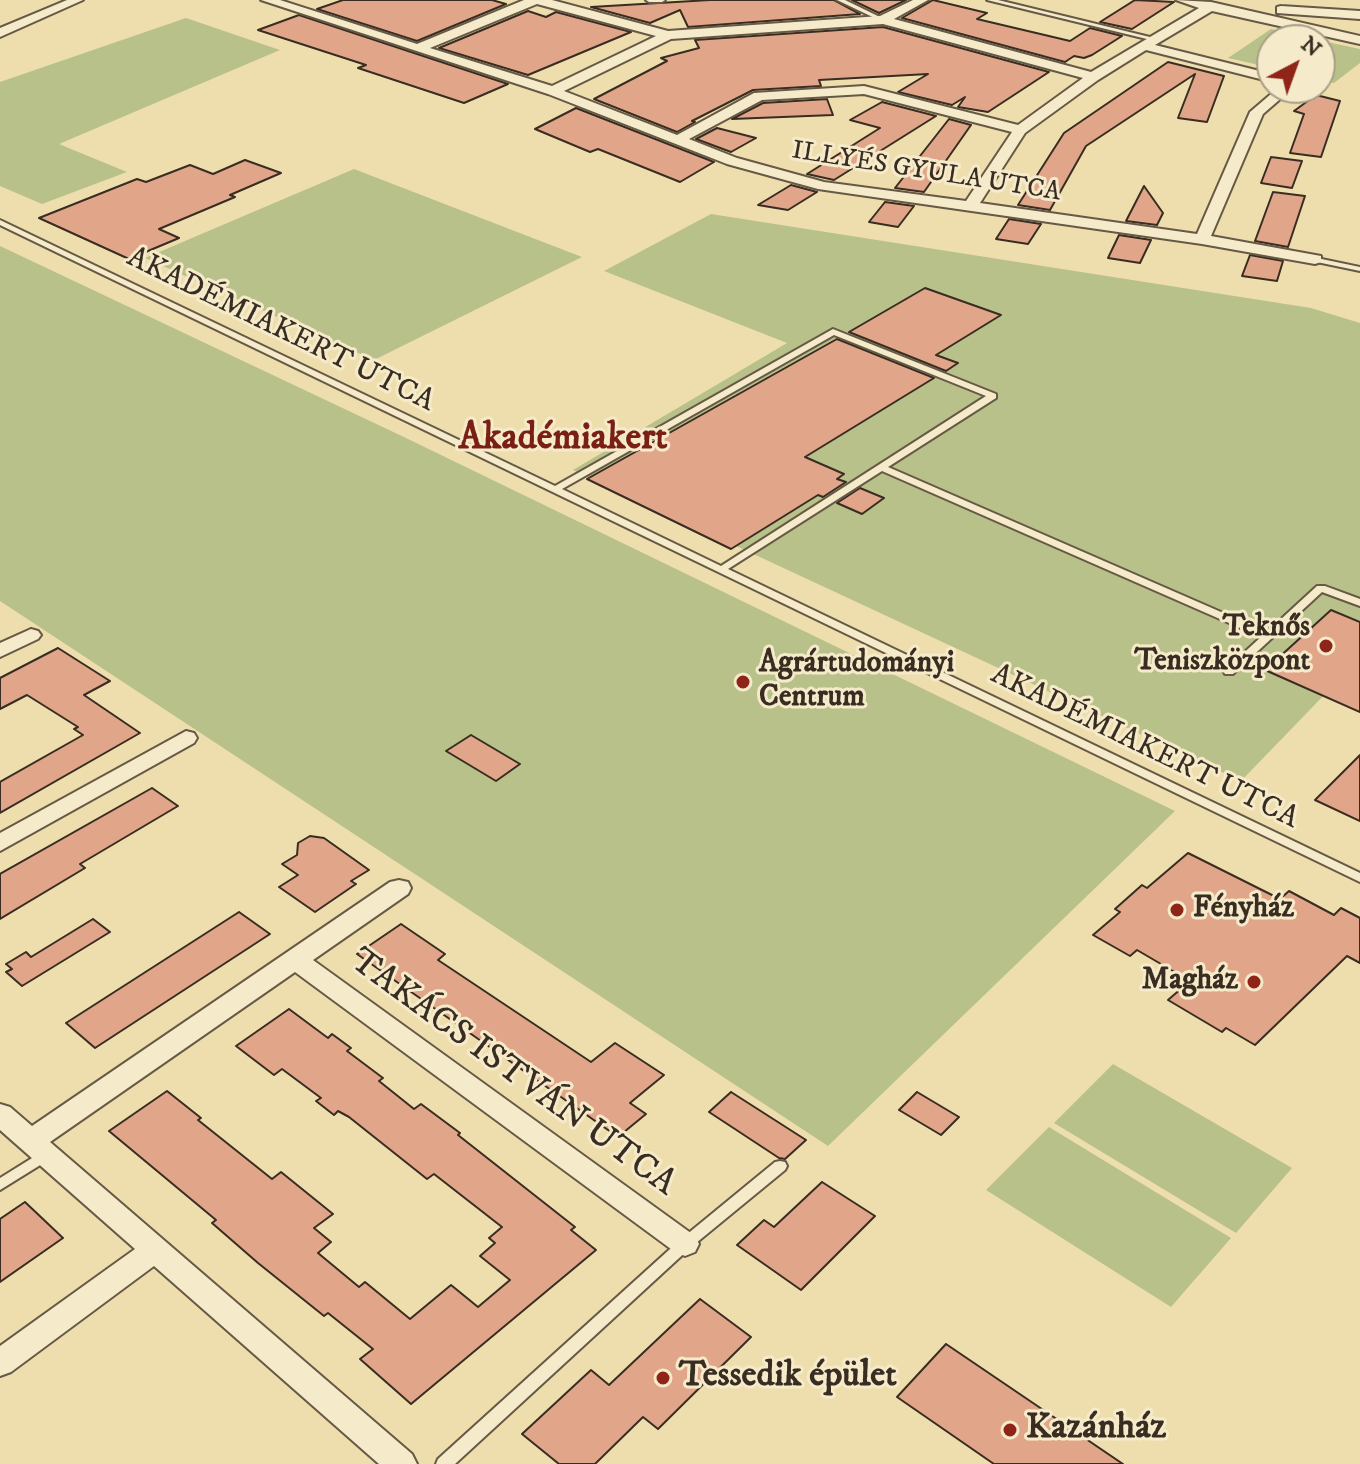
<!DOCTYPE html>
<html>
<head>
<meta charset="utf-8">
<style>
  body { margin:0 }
  #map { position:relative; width:1360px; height:1464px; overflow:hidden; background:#efdead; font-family:"IM FELL DW Pica",serif }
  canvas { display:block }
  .north { position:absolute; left:1256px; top:24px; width:80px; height:80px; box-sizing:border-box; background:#f5eaca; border:2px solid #aa9e87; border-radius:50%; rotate:41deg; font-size:22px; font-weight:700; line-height:32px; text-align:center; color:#392d22 }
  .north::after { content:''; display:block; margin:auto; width:28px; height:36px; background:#8f2418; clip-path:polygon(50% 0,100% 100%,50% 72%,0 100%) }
</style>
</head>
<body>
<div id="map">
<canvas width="1360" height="1464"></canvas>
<div class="north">N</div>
</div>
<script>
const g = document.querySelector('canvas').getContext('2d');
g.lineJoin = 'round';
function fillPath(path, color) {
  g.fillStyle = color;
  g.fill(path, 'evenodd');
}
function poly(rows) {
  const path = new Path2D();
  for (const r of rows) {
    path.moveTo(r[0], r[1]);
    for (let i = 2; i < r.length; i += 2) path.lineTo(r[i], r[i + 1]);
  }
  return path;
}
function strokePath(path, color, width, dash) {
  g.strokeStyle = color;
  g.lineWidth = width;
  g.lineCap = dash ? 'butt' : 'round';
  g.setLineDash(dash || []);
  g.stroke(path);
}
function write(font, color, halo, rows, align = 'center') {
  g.font = font + ' "IM FELL DW Pica",serif';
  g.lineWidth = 6;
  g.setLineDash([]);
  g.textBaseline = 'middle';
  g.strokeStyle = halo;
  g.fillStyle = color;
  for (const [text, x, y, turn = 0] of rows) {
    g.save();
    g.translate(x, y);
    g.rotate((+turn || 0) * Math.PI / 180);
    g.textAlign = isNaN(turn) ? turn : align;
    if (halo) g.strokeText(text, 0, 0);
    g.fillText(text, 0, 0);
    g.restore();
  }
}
fillPath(poly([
  [186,18,280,50,59,144,127,172,42,204,0,186,0,82],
  [1271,29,1321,40,1272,40,1272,68,1228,58],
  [1327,42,1360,49,1360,63,1334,83,1320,80,1320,47],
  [354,169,582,257,374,360,145,258],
  [711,214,1311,308,1360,323,1360,701,1330,689,1241,781,573,470,787,343,604,271],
  [0,246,406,438,1175,811,828,1146,0,601],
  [1113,1064,1292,1168,1236,1233,1054,1123],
  [1049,1127,1231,1238,1171,1307,986,1190]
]), '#b9c18a');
const building = poly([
  [343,0,492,0,506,4,417,41,317,9,343,0],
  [710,0,834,0,860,14,688,27,680,10,650,23,591,7,710,0],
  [852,0,906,0,879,13,852,0],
  [933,0,987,13,977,19,1070,41,1090,28,1122,36,1092,55,1084,58,1074,56,1065,62,902,18,933,0],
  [1135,0,1174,2,1132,29,1100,22,1135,0],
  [528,11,546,17,556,12,631,32,528,75,439,48,528,11],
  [299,15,508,84,464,103,358,68,366,65,258,30,299,15],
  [883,27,1049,72,988,112,958,107,965,97,952,105,898,92,928,74,819,80,821,86,753,90,692,121,695,122,677,132,594,99,667,61,661,58,699,48,695,40,883,27],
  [1168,62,1224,76,1207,122,1178,118,1195,74,1086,146,1050,210,1018,205,1064,133,1168,62],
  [1316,95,1340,101,1321,157,1290,153,1304,114,1294,111,1316,95],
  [827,99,833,115,732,119,763,103,827,99],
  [882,102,936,116,834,180,807,174,880,128,850,120,882,102],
  [576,108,714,162,680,182,598,149,590,152,535,129,576,108],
  [949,119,971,125,924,192,895,188,949,119],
  [717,128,756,138,731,152,696,139,717,128],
  [1271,157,1302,161,1292,188,1261,183,1271,157],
  [245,160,281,173,230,195,235,197,159,229,179,238,129,259,39,218,137,179,146,182,190,165,213,174,245,160],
  [791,185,817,192,788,210,758,205,791,185],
  [1144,186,1163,213,1157,225,1126,221,1144,186],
  [1273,192,1305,196,1288,247,1255,241,1273,192],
  [885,202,914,206,898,227,869,222,885,202],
  [1009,219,1041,224,1028,244,996,239,1009,219],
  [1119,235,1151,240,1140,263,1108,258,1119,235],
  [1250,255,1283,261,1277,281,1242,276,1250,255],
  [925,288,1001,315,936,355,958,363,946,371,849,332,925,288],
  [837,339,934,378,805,457,844,474,837,479,846,482,823,497,818,495,731,549,587,479,837,339],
  [860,488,884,498,862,514,837,503,860,488],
  [1331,610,1360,622,1360,712,1265,670,1331,610],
  [58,648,110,681,84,695,140,733,0,813,0,782,83,735,74,729,78,727,27,695,0,709,0,678,58,648],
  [471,735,520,764,496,781,446,751,471,735],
  [1360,755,1360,821,1315,800,1360,755],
  [152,788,178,806,80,864,85,868,0,919,0,874,152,788],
  [310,836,324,838,369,870,351,881,356,884,315,912,279,887,298,875,282,864,297,855,298,843,310,836],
  [1188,853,1280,899,1289,891,1334,915,1341,908,1360,918,1360,963,1347,956,1255,1045,1226,1028,1222,1032,1168,1000,1190,981,1137,950,1130,956,1093,935,1120,912,1115,909,1142,885,1147,888,1188,853],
  [239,912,270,934,95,1048,66,1023,239,912],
  [93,919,110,932,22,986,6,972,12,969,6,964,26,952,31,957,93,919],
  [401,924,445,954,438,960,591,1062,615,1043,664,1075,630,1103,646,1114,618,1137,357,954,401,924],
  [289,1009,328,1038,332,1034,351,1048,347,1051,383,1078,379,1081,414,1109,421,1104,460,1133,458,1135,575,1227,571,1230,596,1250,411,1404,360,1359,373,1349,328,1313,324,1316,258,1263,212,1223,216,1220,109,1131,167,1091,201,1118,198,1120,272,1179,281,1172,333,1214,314,1228,331,1242,318,1253,359,1287,365,1282,410,1319,451,1285,478,1307,510,1280,480,1256,495,1243,489,1238,502,1227,434,1174,427,1179,349,1117,338,1111,334,1115,316,1101,321,1098,282,1069,274,1075,236,1046,289,1009],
  [731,1092,806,1140,785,1159,779,1158,709,1112,731,1092],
  [917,1092,959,1117,941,1135,899,1110,917,1092],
  [822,1182,875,1216,801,1290,737,1245,764,1220,774,1227,822,1182],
  [25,1202,63,1238,0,1282,0,1219,25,1202],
  [700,1299,751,1337,658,1429,643,1417,595,1464,559,1464,522,1434,591,1370,609,1385,700,1299],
  [946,1344,1123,1464,994,1464,897,1397,946,1344]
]);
fillPath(building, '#e1a68a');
strokePath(building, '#392d22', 2);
const lane = poly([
  [646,0,665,0,662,2,649,2,646,0],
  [837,0,845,0,886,20,881,21,837,0],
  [987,0,998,0,1158,39,1155,41,987,0],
  [0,220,555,486,833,329,996,394,996,398,888,467,1267,632,1317,586,1325,586,1360,599,1360,606,1322,592,1233,674,1225,674,1224,672,1225,670,1261,637,882,471,728,569,1360,873,1360,882,0,225,0,220],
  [834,335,986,396,721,566,562,489,834,335],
  [1312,257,1360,267,1360,271,1312,261,1312,257],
  [45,1150,50,1151,52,1155,50,1159,0,1190,0,1178,45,1150],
  [780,1161,785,1162,787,1166,785,1170,690,1248,455,1464,436,1464,438,1459,680,1240,775,1162,780,1161]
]);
const street = poly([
  [67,0,83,0,0,37,0,28,67,0],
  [261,0,280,0,417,44,524,0,552,0,668,31,880,16,913,0,928,0,894,19,1091,72,1199,8,1176,0,1211,2,1360,36,1360,44,1212,11,1155,45,1272,74,1272,82,1146,50,1098,80,1025,133,980,203,1197,234,1250,112,1278,88,1293,88,1263,114,1211,236,1321,256,1321,262,1315,264,1202,244,818,189,727,164,548,94,261,0],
  [537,4,656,36,552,86,430,48,537,4],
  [883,24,1083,78,1018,125,864,86,754,93,677,135,564,91,671,39,883,24],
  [864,94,1012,132,966,201,824,182,737,158,689,139,762,100,864,94],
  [1281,6,1360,11,1360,19,1277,13,1277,7,1281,6],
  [31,629,38,631,41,635,38,639,0,657,0,643,31,629],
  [186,731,194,733,197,738,194,743,0,851,0,833,186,731],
  [399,880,408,882,411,888,408,894,313,960,695,1236,699,1244,695,1252,685,1256,675,1252,295,972,50,1142,412,1454,417,1464,379,1464,154,1266,11,1372,0,1376,0,1346,135,1249,0,1130,0,1104,10,1107,32,1126,390,882,399,880]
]);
strokePath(lane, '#665945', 4);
strokePath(street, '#665945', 4);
fillPath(lane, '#f5eaca');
fillPath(street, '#f5eaca');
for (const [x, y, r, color] of [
  [1326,646,8,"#8f2418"],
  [743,682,8,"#8f2418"],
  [1177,910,8,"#8f2418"],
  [1254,982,8,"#8f2418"],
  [663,1378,8,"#8f2418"],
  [1010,1430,8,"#8f2418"]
]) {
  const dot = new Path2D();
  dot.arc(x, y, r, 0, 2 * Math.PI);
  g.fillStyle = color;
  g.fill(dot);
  strokePath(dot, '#f5eaca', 3);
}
write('26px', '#392d22', '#f5eaca', [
  ["ILLYÉS GYULA UTCA",926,173,9]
]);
write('30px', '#392d22', '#f5eaca', [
  ["AKADÉMIAKERT UTCA",280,331,26],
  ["AKADÉMIAKERT UTCA",1144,748,26]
]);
write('bold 30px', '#392d22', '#f5eaca', [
  ["Teknős",1310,629],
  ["Teniszközpont",1310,663],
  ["Agrártudományi",759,665,"left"],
  ["Centrum",759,699,"left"],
  ["Fényház",1193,910,"left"],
  ["Magház",1238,982]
], 'right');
write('36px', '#392d22', '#f5eaca', [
  ["TAKÁCS ISTVÁN UTCA",512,1074,36]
]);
write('bold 36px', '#392d22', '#f5eaca', [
  ["Tessedik épület",679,1378],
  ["Kazánház",1026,1430]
], 'left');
write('bold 38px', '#7a1f14', '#f5eaca', [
  ["Akadémiakert",563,440]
]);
</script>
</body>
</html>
